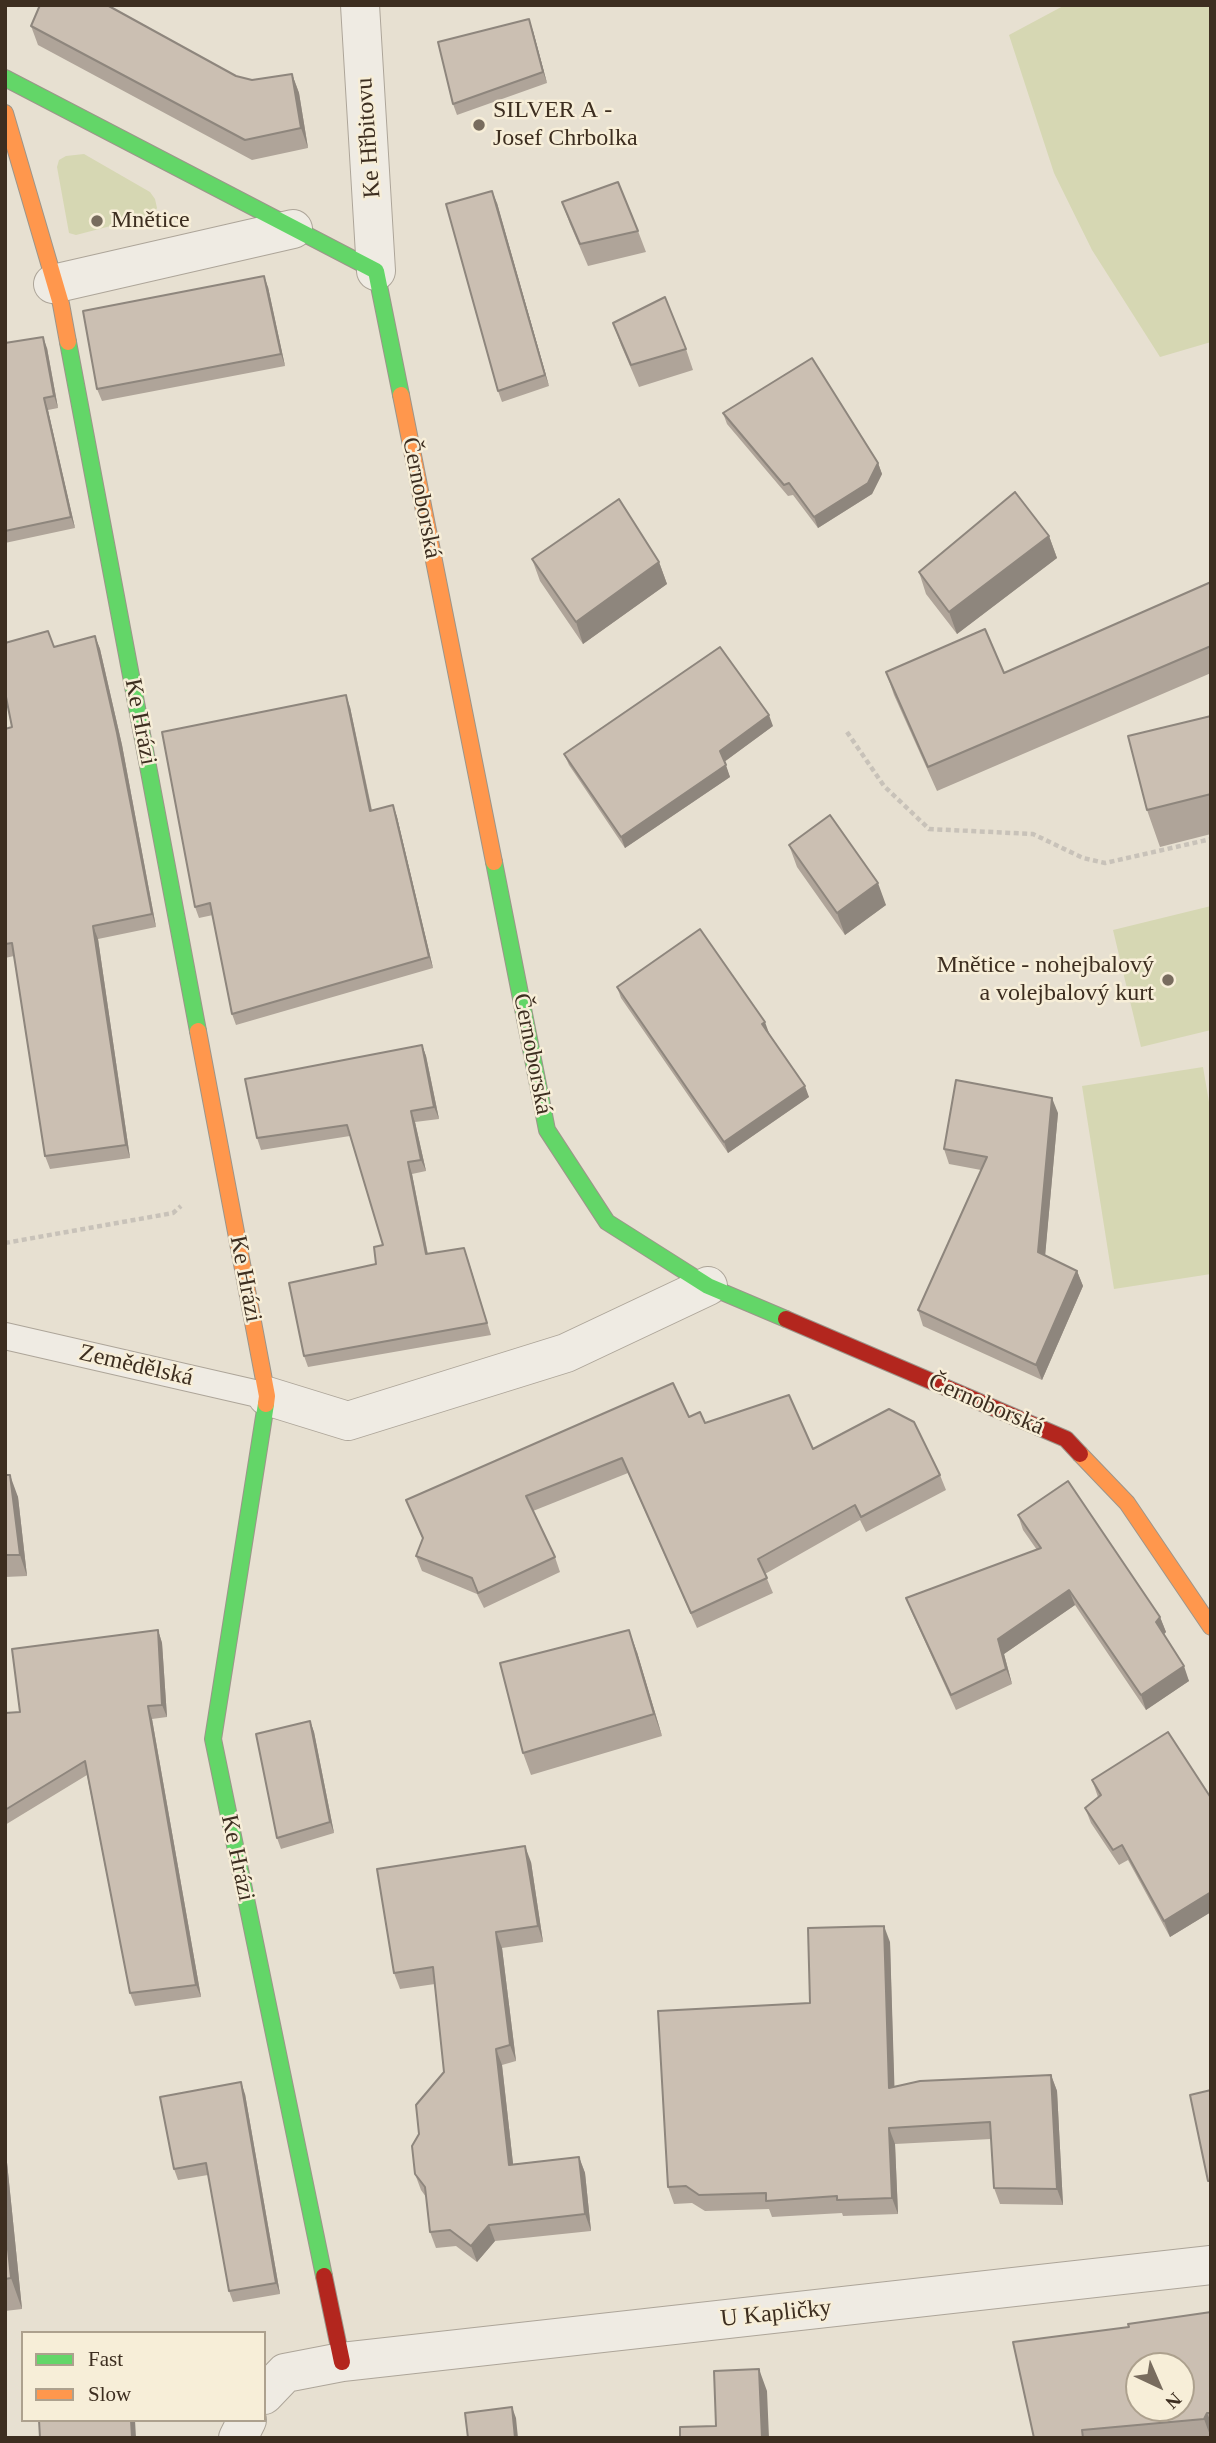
<!DOCTYPE html>
<html>
<head>
<meta charset="utf-8">
<style>
  body { margin:0 }
  #map { position:relative; width:1216px; height:2443px; overflow:hidden; background:#e7e0d1; font-family:"Times New Roman",serif }
  canvas { display:block }
  .frame { position:absolute; inset:0; border:7px solid #3d2e20; pointer-events:none }
  .legend { position:absolute; left:21px; top:2331px; width:245px; height:91px; box-sizing:border-box; background:#f7eed8; border:2px solid #ada18e; margin:0; padding:9px 12px; list-style:none; font-size:21px; color:#3d2e20 }
  .legend li { display:flex; align-items:center; gap:14px; height:35px }
  .legend b { width:35px; border:2px solid #ada18e }
  .north { position:absolute; left:1125px; top:2352px; width:70px; height:70px; box-sizing:border-box; background:#f7eed8; border:2px solid #ada18e; border-radius:50%; rotate:136deg; font-size:19px; font-weight:700; line-height:28px; text-align:center; color:#3d2e20 }
  .north::after { content:''; display:block; margin:auto; width:24px; height:32px; background:#786c5e; clip-path:polygon(50% 0,100% 100%,50% 72%,0 100%) }
</style>
</head>
<body>
<div id="map">
<canvas width="1216" height="2443"></canvas>
<div class="frame"></div>
<ul class="legend">
<li><b style="height:9px;background:#63d668"></b>Fast</li>
<li><b style="height:9px;background:#ff974d"></b>Slow</li>
</ul>
<div class="north">N</div>
</div>
<script>
const g = document.querySelector('canvas').getContext('2d');
g.lineJoin = 'round';
function fillPath(path, color) {
  g.fillStyle = color;
  g.fill(path, 'evenodd');
}
function poly(rows) {
  const path = new Path2D();
  for (const r of rows) {
    path.moveTo(r[0], r[1]);
    for (let i = 2; i < r.length; i += 2) path.lineTo(r[i], r[i + 1]);
  }
  return path;
}
function strokePath(path, color, width, dash) {
  g.strokeStyle = color;
  g.lineWidth = width;
  g.lineCap = dash ? 'butt' : 'round';
  g.setLineDash(dash || []);
  g.stroke(path);
}
function write(font, color, halo, rows, align = 'center') {
  g.font = font + ' "Times New Roman",serif';
  g.lineWidth = 5;
  g.setLineDash([]);
  g.textBaseline = 'middle';
  g.strokeStyle = halo;
  g.fillStyle = color;
  for (const [text, x, y, turn = 0] of rows) {
    g.save();
    g.translate(x, y);
    g.rotate((+turn || 0) * Math.PI / 180);
    g.textAlign = isNaN(turn) ? turn : align;
    if (halo) g.strokeText(text, 0, 0);
    g.fillText(text, 0, 0);
    g.restore();
  }
}
fillPath(poly([
  [1065,5,1211,5,1211,342,1160,357,1092,250,1054,173,1009,35],
  [84,154,150,192,155,199,157,208,153,215,76,235,69,233,57,167,59,160,66,156],
  [1211,906,1211,1030,1141,1047,1113,930],
  [1203,1067,1211,1114,1211,1274,1114,1289,1082,1086]
]), '#d6d7b3');
const lane = poly([
  [5,1336,267,1396]
]);
const street = poly([
  [360,5,376,271],
  [53,284,293,229],
  [267,1396,348,1421,566,1353,708,1286],
  [264,2395,285,2373,342,2362,1211,2265],
  [238,2438,247,2420]
]);
const fast = poly([
  [5,78,376,271,401,395],
  [68,342,198,1031],
  [494,862,547,1130,607,1222,708,1286,786,1319],
  [266,1404,213,1739,324,2276]
]);
const slow = poly([
  [5,113,61,304,68,342],
  [401,395,494,862],
  [198,1031,267,1396,266,1404],
  [1080,1454,1127,1503,1211,1627]
]);
const jam = poly([
  [786,1319,1066,1439,1080,1454],
  [324,2276,342,2362]
]);
strokePath(lane, '#ada599', 28);
strokePath(street, '#ada599', 40);
strokePath(fast, '#9c958a', 18);
strokePath(slow, '#9c958a', 18);
strokePath(jam, '#9c958a', 18);
strokePath(poly([
  [847,732,884,786,929,829,1033,834,1083,858,1105,863,1211,839],
  [5,1243,173,1213,181,1206]
]), '#c8c2b9', 4.5, [5, 3.5]);
strokePath(lane, '#efebe3', 26);
strokePath(street, '#efebe3', 38);
strokePath(fast, '#63d668', 16);
strokePath(slow, '#ff974d', 16);
strokePath(jam, '#b3261e', 16);
fillPath(poly([
  [31,26,252,80,292,74,299,93,308,148,252,160,38,45],
  [533,31,547,83,457,115,453,104],
  [562,202,638,231,646,252,588,266,570,224],
  [497,203,549,386,502,402,498,391],
  [268,287,285,366,102,401,97,389],
  [613,323,686,349,693,370,639,387,621,345],
  [5,343,47,348,58,408,48,410,75,528,5,543,7,570,5,570],
  [723,413,878,463,882,474,872,494,818,528,793,495,788,496,727,424],
  [1049,536,1057,558,957,634,926,594,919,572],
  [532,559,659,562,667,584,583,644,540,581],
  [1211,582,1211,673,937,791,894,695,886,672,1004,673],
  [95,636,100,649,122,745,156,927,98,939,130,1158,50,1169,45,1156,14,956,5,958,5,729,12,727,54,647],
  [350,707,372,810,393,805,397,817,433,968,236,1025,232,1014,213,915,199,918,195,907],
  [1211,716,1211,834,1160,847,1147,810],
  [773,726,724,762,730,777,625,848,569,765,564,754],
  [789,845,886,905,845,935,797,867],
  [617,987,769,1033,809,1097,728,1153,621,998],
  [422,1045,426,1056,439,1119,415,1122,426,1171,412,1174,428,1254,468,1259,491,1335,308,1367,304,1356,376,1264,383,1245,350,1136,261,1150,257,1138],
  [1058,1113,1045,1255,1077,1271,1083,1286,1042,1380,923,1326,918,1310,981,1170,949,1164,944,1149],
  [689,1417,705,1423,813,1449,940,1475,946,1490,866,1532,860,1520,765,1574,773,1593,697,1628,628,1473,533,1511,555,1557,560,1572,484,1608,477,1594,422,1571,416,1556,423,1540,406,1500],
  [5,1475,18,1497,27,1576,5,1577],
  [1018,1515,1160,1617,1166,1632,1164,1634,1189,1681,1146,1710,1075,1605,1004,1654,1012,1684,956,1710,912,1613,906,1598,1037,1550,1023,1530],
  [158,1630,162,1643,167,1717,152,1719,201,1997,135,2006,130,1993,87,1775,5,1825,5,1713,20,1712],
  [637,1652,662,1736,531,1775,523,1753],
  [310,1721,314,1732,334,1833,281,1849,277,1838],
  [1092,1780,1211,1798,1211,1912,1170,1937,1128,1860,1119,1865,1091,1823,1085,1808,1098,1797],
  [531,1862,543,1942,502,1948,516,2061,502,2065,513,2164,579,2157,585,2173,591,2231,495,2241,477,2262,456,2246,436,2248,430,2232,426,2197,421,2190,415,2174,419,2134,444,2072,435,1984,400,1989,394,1973],
  [890,1942,894,2086,1051,2075,1057,2091,1063,2205,1000,2204,994,2188,991,2139,895,2144,898,2214,843,2216,842,2213,772,2217,769,2209,705,2211,692,2203,674,2204,668,2187,810,2003],
  [245,2094,280,2294,233,2302,229,2291,208,2175,178,2180,174,2169],
  [5,2143,22,2309,5,2311],
  [1211,2312,1211,2438,1034,2438]
]), '#afa499');
fillPath(poly([
  [529,19,533,31,547,83,543,72],
  [292,74,299,93,308,148,301,128],
  [492,191,497,203,549,386,545,375],
  [264,276,268,287,285,366,281,354],
  [43,337,47,348,58,408,54,396],
  [44,398,48,410,75,528,71,517],
  [878,463,882,474,872,494,818,528,814,517],
  [1049,536,1057,558,957,634,949,612],
  [5,542,5,543,7,570,5,564],
  [659,562,667,584,583,644,576,622],
  [95,636,100,649,122,745,156,927,152,914],
  [346,695,350,707,374,822,370,811],
  [769,715,773,726,724,762,720,751],
  [726,765,730,777,625,848,621,837],
  [393,805,397,817,433,968,429,957],
  [878,883,886,905,845,935,837,913],
  [93,926,98,939,130,1158,126,1145],
  [765,1022,769,1033,766,1035,762,1024],
  [422,1045,426,1056,439,1119,434,1107],
  [805,1086,809,1097,728,1153,724,1142],
  [1052,1098,1058,1113,1044,1268,1038,1252],
  [411,1111,415,1122,426,1171,421,1160],
  [408,1162,412,1174,430,1266,426,1254],
  [1077,1271,1083,1286,1042,1380,1036,1365],
  [10,1475,18,1497,27,1576,20,1555],
  [1069,1590,1075,1605,1004,1654,1012,1684,1006,1669,998,1639],
  [1160,1617,1166,1632,1161,1637,1156,1622],
  [158,1630,162,1643,167,1717,162,1705],
  [629,1630,637,1652,662,1736,654,1714],
  [1184,1666,1189,1681,1146,1710,1141,1695],
  [148,1706,152,1719,201,1997,196,1985],
  [310,1721,314,1732,334,1833,330,1822],
  [525,1846,531,1862,543,1942,538,1926],
  [1211,1892,1211,1912,1170,1937,1164,1921],
  [884,1926,890,1942,895,2104,889,2088],
  [496,1932,502,1948,516,2061,510,2045],
  [496,2049,502,2065,515,2181,509,2165],
  [1051,2075,1057,2091,1063,2205,1057,2189],
  [241,2082,245,2094,280,2294,276,2283],
  [889,2128,895,2144,898,2214,892,2198],
  [5,2143,22,2309,11,2278,5,2221],
  [579,2157,585,2173,591,2231,585,2214],
  [489,2225,495,2241,477,2262,471,2246],
  [759,2369,767,2391,769,2438,762,2438],
  [512,2407,516,2418,518,2438,515,2438],
  [1207,2413,1211,2422,1211,2438,1204,2419],
  [131,2420,135,2420,136,2438,132,2438]
]), '#8e867d');
const building = poly([
  [40,5,107,5,236,76,252,80,292,74,301,128,245,140,31,26,40,5],
  [529,19,543,72,453,104,438,42,529,19],
  [618,182,638,231,580,244,562,202,618,182],
  [492,191,545,375,498,391,446,204,492,191],
  [264,276,281,354,97,389,83,311,264,276],
  [665,297,686,349,631,365,613,323,665,297],
  [43,337,54,396,44,398,71,517,5,531,5,343,43,337],
  [812,358,878,463,868,483,814,517,789,483,784,485,723,413,812,358],
  [1015,492,1049,536,949,612,919,572,1015,492],
  [619,499,659,562,576,622,532,559,619,499],
  [1211,582,1211,646,928,767,886,672,985,629,1004,673,1211,582],
  [48,631,54,647,95,636,117,733,152,914,93,926,126,1145,45,1156,12,943,5,944,5,729,12,727,5,692,5,643,48,631],
  [720,647,769,715,720,751,726,765,621,837,564,754,720,647],
  [346,695,370,811,393,805,429,957,232,1014,210,903,195,907,162,732,346,695],
  [1211,716,1211,794,1147,810,1128,736,1211,716],
  [830,815,878,883,837,913,789,845,830,815],
  [700,929,765,1022,762,1024,805,1086,724,1142,617,987,700,929],
  [422,1045,434,1107,411,1111,421,1160,408,1162,426,1254,464,1248,487,1323,304,1356,289,1283,376,1264,374,1247,383,1245,347,1125,257,1138,245,1079,422,1045],
  [956,1080,1052,1098,1038,1252,1077,1271,1036,1365,918,1310,987,1157,944,1149,956,1080],
  [673,1383,689,1417,700,1412,705,1423,789,1395,813,1449,889,1409,914,1422,940,1475,861,1517,855,1505,758,1559,767,1578,691,1613,622,1458,526,1496,555,1557,478,1593,472,1578,416,1556,423,1538,406,1500,673,1383],
  [5,1475,10,1475,20,1555,5,1555,5,1475],
  [1068,1481,1160,1617,1156,1622,1184,1666,1141,1695,1069,1590,998,1639,1006,1669,951,1695,906,1598,1041,1548,1018,1515,1068,1481],
  [158,1630,162,1705,148,1706,196,1985,130,1993,85,1761,5,1810,5,1713,20,1712,12,1649,158,1630],
  [629,1630,654,1714,523,1753,500,1663,629,1630],
  [310,1721,330,1822,277,1838,256,1734,310,1721],
  [1168,1732,1211,1798,1211,1892,1164,1921,1122,1845,1113,1850,1085,1808,1101,1795,1092,1780,1168,1732],
  [525,1846,538,1926,496,1932,510,2045,496,2049,509,2165,579,2157,585,2214,489,2225,471,2246,450,2230,430,2232,425,2187,415,2174,412,2146,419,2134,416,2105,444,2072,433,1967,394,1973,377,1869,525,1846],
  [884,1926,889,2088,920,2081,1051,2075,1057,2189,994,2188,990,2122,889,2128,892,2198,837,2200,837,2196,766,2201,766,2193,699,2195,686,2186,668,2187,658,2011,810,2003,808,1928,884,1926],
  [241,2082,276,2283,229,2291,206,2163,174,2169,160,2097,241,2082],
  [1211,2090,1211,2181,1208,2181,1190,2095,1211,2090],
  [5,2221,11,2278,5,2279,5,2221],
  [1211,2312,1211,2413,1207,2413,1204,2419,1082,2430,1083,2438,1034,2438,1013,2342,1129,2327,1128,2324,1211,2312],
  [1139,2366,1181,2366,1181,2408,1139,2408,1139,2366],
  [759,2369,762,2438,680,2438,680,2427,716,2426,714,2371,759,2369],
  [512,2407,515,2438,468,2438,465,2413,512,2407],
  [39,2420,131,2420,132,2438,40,2438,39,2420]
]);
fillPath(building, '#cbbfb2');
strokePath(building, '#8e867d', 2);
for (const [x, y, r, color] of [
  [479,125,7,"#786c5e"],
  [97,221,7,"#786c5e"],
  [1168,980,7,"#786c5e"]
]) {
  const dot = new Path2D();
  dot.arc(x, y, r, 0, 2 * Math.PI);
  g.fillStyle = color;
  g.fill(dot);
  strokePath(dot, '#f7eed8', 2.5);
}
write('24px', '#3d2e20', '#f7eed8', [
  ["SILVER A -",493,111],
  ["Josef Chrbolka",493,139],
  ["Mnětice",111,221],
  ["Mnětice - nohejbalový",1154,966,"right"],
  ["a volejbalový kurt",1154,994,"right"]
], 'left');
write('24px', '#3d2e20', '#f7eed8', [
  ["Ke Hřbitovu",369,138,-94],
  ["Černoborská",421,498,79],
  ["Ke Hrázi",140,722,79],
  ["Černoborská",532,1054,79],
  ["Ke Hrázi",245,1279,79],
  ["Zemědělská",136,1366,13],
  ["Černoborská",986,1405,23],
  ["Ke Hrázi",237,1858,78],
  ["U Kapličky",776,2314,-6]
]);
</script>
</body>
</html>
